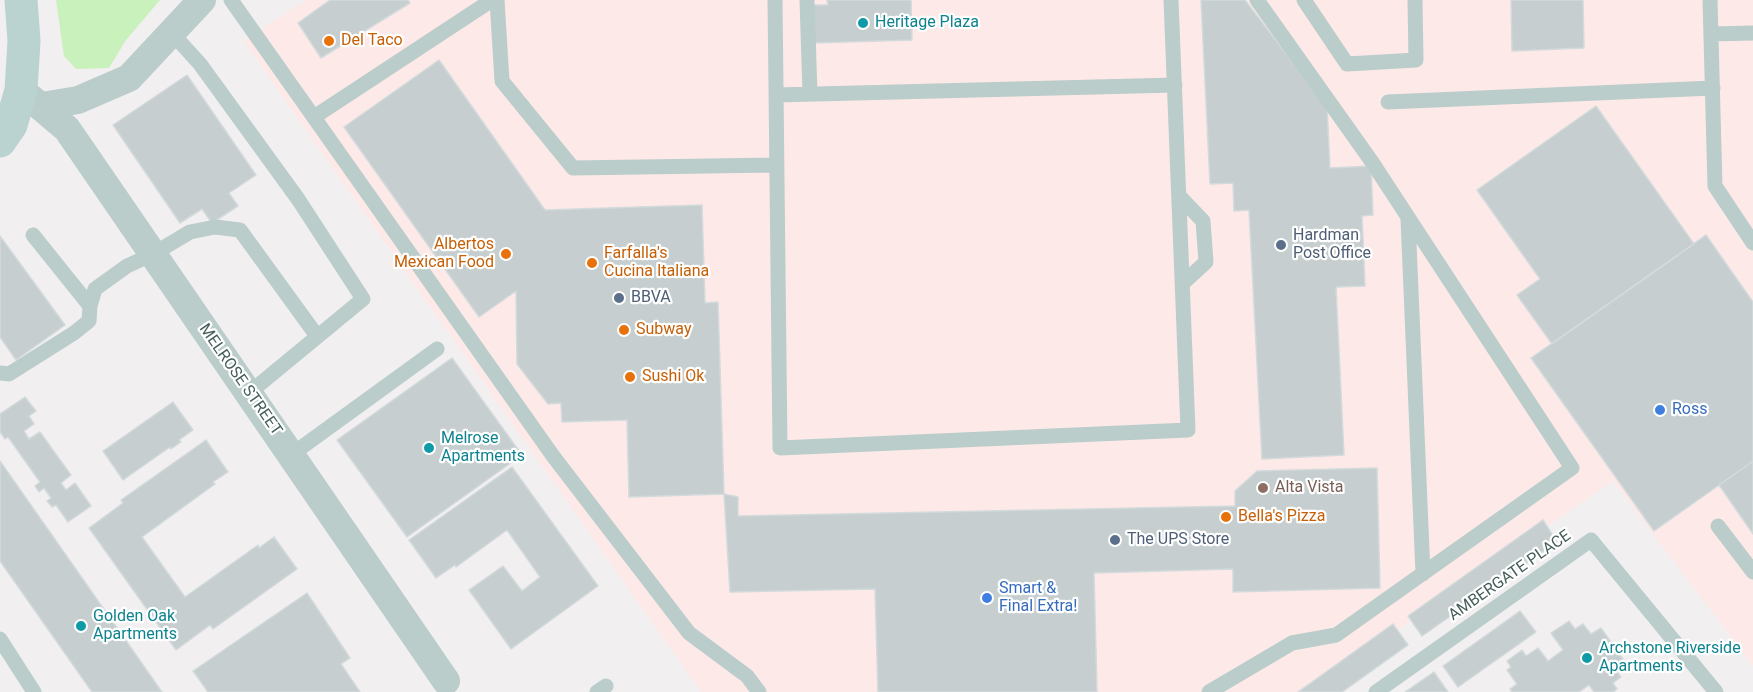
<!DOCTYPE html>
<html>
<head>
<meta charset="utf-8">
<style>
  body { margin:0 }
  canvas { display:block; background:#f2eff1 }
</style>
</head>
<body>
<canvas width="1753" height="692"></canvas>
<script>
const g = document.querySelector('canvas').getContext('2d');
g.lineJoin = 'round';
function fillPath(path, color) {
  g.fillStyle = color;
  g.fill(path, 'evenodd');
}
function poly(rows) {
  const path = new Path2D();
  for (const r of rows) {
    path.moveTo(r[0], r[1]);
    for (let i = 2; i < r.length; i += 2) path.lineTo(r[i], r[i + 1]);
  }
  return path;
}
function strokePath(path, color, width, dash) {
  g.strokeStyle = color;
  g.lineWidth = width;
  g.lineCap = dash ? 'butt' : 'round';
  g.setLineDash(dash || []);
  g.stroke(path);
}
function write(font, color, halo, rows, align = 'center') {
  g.font = font + ' Roboto,sans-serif';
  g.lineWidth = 4.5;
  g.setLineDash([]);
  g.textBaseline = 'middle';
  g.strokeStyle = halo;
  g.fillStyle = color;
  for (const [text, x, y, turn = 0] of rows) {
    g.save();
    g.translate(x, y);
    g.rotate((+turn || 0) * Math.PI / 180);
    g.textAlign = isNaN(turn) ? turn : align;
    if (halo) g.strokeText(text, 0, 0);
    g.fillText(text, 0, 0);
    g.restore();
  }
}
fillPath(poly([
  [306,0,1753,0,1753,666,1613,481,1308,692,701,692,243,41]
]), '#fdeae8');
fillPath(poly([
  [56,0,160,0,126,40,109,68,76,69,64,56]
]), '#c8f1bc');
const building = poly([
  [330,0,408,0,410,3,321,58,298,23,330,0],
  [827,0,911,0,912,40,814,43,813,5,828,5,827,0],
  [1201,0,1245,0,1327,107,1330,168,1371,166,1373,215,1362,216,1365,286,1336,287,1344,455,1262,459,1249,210,1234,211,1233,183,1210,184,1201,0],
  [1511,0,1583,0,1584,48,1512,51,1511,0],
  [439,60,545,210,702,205,705,303,718,302,724,494,629,497,627,420,562,422,561,403,548,404,517,364,516,291,479,317,344,127,439,60],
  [187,75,256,175,229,193,238,206,212,223,202,209,180,223,113,125,187,75],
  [1596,106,1694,244,1552,344,1517,295,1540,279,1477,190,1596,106],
  [1706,235,1753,302,1753,461,1654,531,1531,358,1706,235],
  [0,236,65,325,16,360,0,337,0,236],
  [452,358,522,455,407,537,337,440,452,358],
  [25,397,36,411,29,416,34,424,24,431,29,439,40,432,71,475,61,483,66,490,75,483,91,506,68,522,56,505,52,507,47,501,51,498,44,488,39,492,35,486,40,482,8,437,5,439,0,432,0,414,25,397],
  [173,402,193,430,179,440,181,442,171,449,170,447,123,480,103,451,173,402],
  [206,440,228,472,213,482,215,484,142,537,185,597,258,545,259,548,274,537,297,569,213,629,210,625,176,650,89,528,123,503,121,500,206,440],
  [0,461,162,692,92,692,0,561,0,461],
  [1753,461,1753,534,1719,485,1753,461],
  [512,467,598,586,511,649,469,590,503,566,522,591,540,577,507,530,456,567,455,565,436,578,409,540,512,467],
  [1377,468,1380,588,1233,592,1233,569,1094,573,1097,692,878,692,875,589,730,592,724,494,738,497,738,516,1235,506,1235,491,1257,471,1377,468],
  [1543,520,1557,542,1422,636,1408,616,1543,520],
  [307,593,350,658,341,664,360,692,208,692,193,671,307,593],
  [1520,611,1536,632,1458,687,1443,666,1520,611],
  [1569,621,1575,629,1583,624,1591,634,1601,628,1623,659,1613,666,1621,677,1613,683,1617,689,1613,692,1594,692,1589,685,1579,692,1512,692,1510,689,1517,684,1507,670,1511,667,1507,661,1522,650,1526,656,1538,648,1548,661,1563,650,1551,633,1569,621],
  [1393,624,1408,645,1342,692,1298,692,1393,624],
  [1434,672,1448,692,1405,692,1434,672]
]);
fillPath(building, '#c6cecf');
strokePath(building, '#d3dadb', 1.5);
strokePath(poly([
  [231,0,553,456,689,633,747,676,759,692],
  [497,0,502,81,573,168,776,165],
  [775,0,780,448,1188,430,1171,0],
  [807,0,810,94],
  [1304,0,1347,64,1416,60,1415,0],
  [1710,0,1715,186,1753,243],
  [171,32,200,64,298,199,363,299,249,393],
  [1711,34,1753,33],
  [776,95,1175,85],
  [1388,102,1713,88],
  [314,117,492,0],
  [1179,196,1203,221,1206,262,1182,284],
  [1408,219,1423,574],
  [33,235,90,306],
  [0,373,9,374,74,333,89,321,90,306,95,289,127,266,153,254,190,232,215,227,240,230,317,336],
  [291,455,437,349],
  [1718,526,1753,572],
  [0,639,34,692],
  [597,692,606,686],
  [1209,692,1292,643,1336,635,1572,468,1372,162,1257,0],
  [1376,692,1591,540,1716,692]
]), '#bacdca', 15);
strokePath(poly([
  [21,90,67,129,446,681],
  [42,106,78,100,129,78,202,0]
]), '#bacdca', 28);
strokePath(poly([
  [0,141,11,125,21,90,24,41,21,0]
]), '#bad2d0', 33);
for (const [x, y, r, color] of [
  [863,23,6,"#0f9aa8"],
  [329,41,6,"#e8710a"],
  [1281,245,6,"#5c6f8a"],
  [506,254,6,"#e8710a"],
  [592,263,6,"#e8710a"],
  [619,298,6,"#5c6f8a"],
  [624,330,6,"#e8710a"],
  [630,377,6,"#e8710a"],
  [1660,410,6,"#3f7fe0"],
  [429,448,6,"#0f9aa8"],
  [1263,488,6,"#8d6e63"],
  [1226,517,6,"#e8710a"],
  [1115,540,6,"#5c6f8a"],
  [987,598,6,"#3f7fe0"],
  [81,626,6,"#0f9aa8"],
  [1587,658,6,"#0f9aa8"]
]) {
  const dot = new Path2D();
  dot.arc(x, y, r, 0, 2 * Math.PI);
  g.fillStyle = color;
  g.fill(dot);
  strokePath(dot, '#fff', 2);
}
write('16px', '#0d838f', '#fff', [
  ["Heritage Plaza",875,23],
  ["Melrose",441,439],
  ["Apartments",441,457],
  ["Golden Oak",93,617],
  ["Apartments",93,635],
  ["Archstone Riverside",1599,649],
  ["Apartments",1599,667]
], 'left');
write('16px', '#c56008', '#fff', [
  ["Del Taco",341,41],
  ["Albertos",494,245,"right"],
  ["Mexican Food",494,263,"right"],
  ["Farfalla's",604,254],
  ["Cucina Italiana",604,272],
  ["Subway",636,330],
  ["Sushi Ok",642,377],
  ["Bella's Pizza",1238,517]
], 'left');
write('16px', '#4e5e75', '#fff', [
  ["Hardman",1293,236],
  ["Post Office",1293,254],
  ["BBVA",631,298],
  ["The UPS Store",1127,540]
], 'left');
write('16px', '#465e5a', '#fff', [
  ["MELROSE STREET",240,380,55],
  ["AMBERGATE PLACE",1510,576,-35]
]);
write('16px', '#366cbe', '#fff', [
  ["Ross",1672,410],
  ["Smart &",999,589],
  ["Final Extra!",999,607]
], 'left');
write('16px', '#785e54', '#fff', [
  ["Alta Vista",1275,488]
], 'left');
</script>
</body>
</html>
